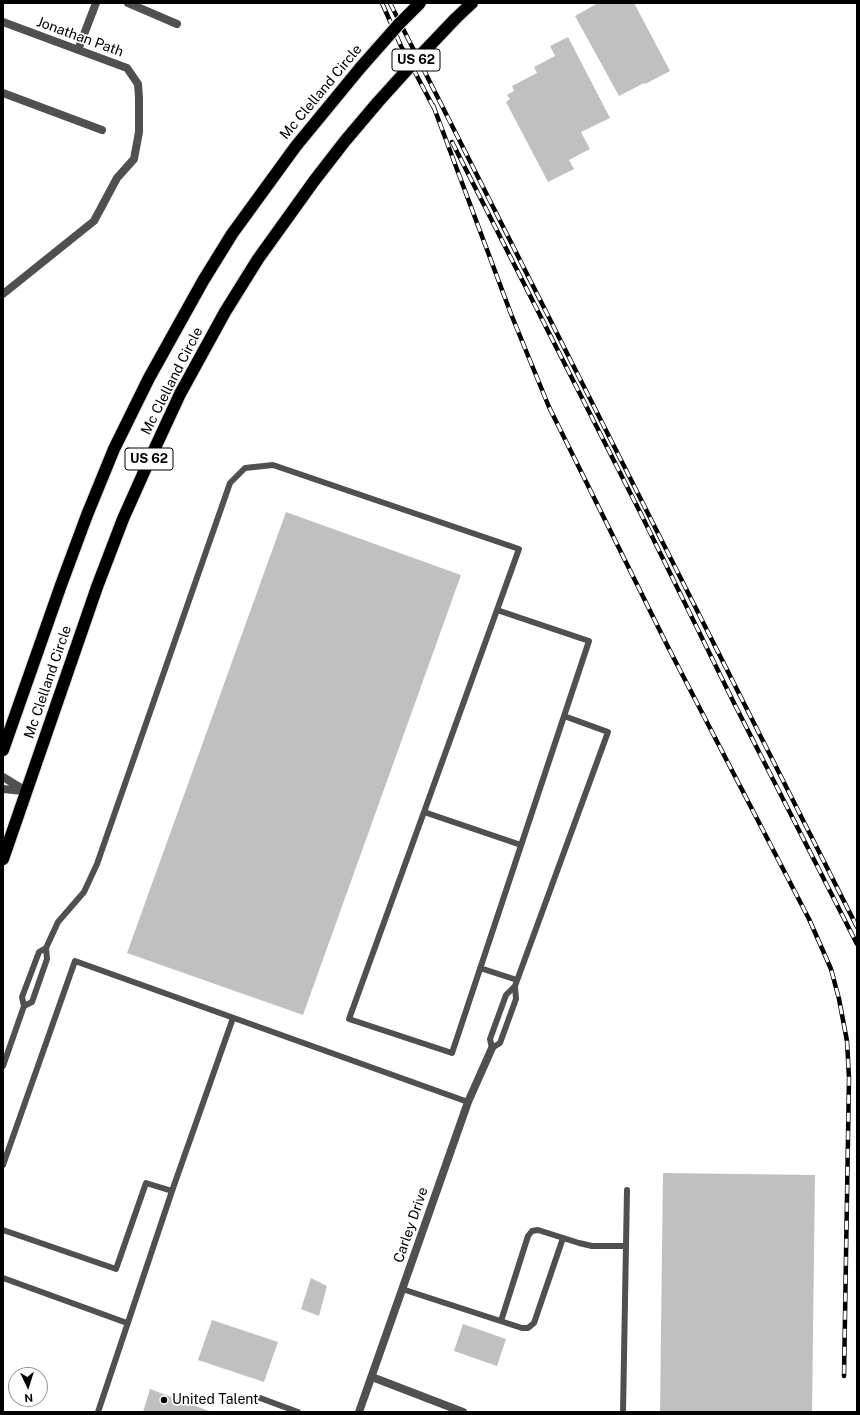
<!DOCTYPE html>
<html>
<head>
<meta charset="utf-8">
<style>
  body { margin:0 }
  #map { position:relative; width:860px; height:1415px; overflow:hidden; background:#fff; font-family:"Public Sans",sans-serif }
  canvas { display:block }
  .frame { position:absolute; inset:0; border:4px solid #000; pointer-events:none }
  .north { position:absolute; left:8px; top:1367px; width:40px; height:40px; box-sizing:border-box; background:#fff; border:1px solid #999; border-radius:50%; rotate:176deg; font-size:11px; font-weight:700; line-height:16px; text-align:center; color:#000 }
  .north::after { content:''; display:block; margin:auto; width:14px; height:18px; background:#000; clip-path:polygon(50% 0,100% 100%,50% 72%,0 100%) }
</style>
</head>
<body>
<div id="map">
<canvas width="860" height="1415"></canvas>
<div class="frame"></div>
<div class="north">N</div>
</div>
<script>
const g = document.querySelector('canvas').getContext('2d');
g.lineJoin = 'round';
function fillPath(path, color) {
  g.fillStyle = color;
  g.fill(path, 'evenodd');
}
function poly(rows) {
  const path = new Path2D();
  for (const r of rows) {
    path.moveTo(r[0], r[1]);
    for (let i = 2; i < r.length; i += 2) path.lineTo(r[i], r[i + 1]);
  }
  return path;
}
function strokePath(path, color, width, dash) {
  g.strokeStyle = color;
  g.lineWidth = width;
  g.lineCap = dash ? 'butt' : 'round';
  g.setLineDash(dash || []);
  g.stroke(path);
}
function write(font, color, halo, rows, align = 'center') {
  g.font = font + ' "Public Sans",sans-serif';
  g.lineWidth = 3.5;
  g.setLineDash([]);
  g.textBaseline = 'middle';
  g.strokeStyle = halo;
  g.fillStyle = color;
  for (const [text, x, y, turn = 0] of rows) {
    g.save();
    g.translate(x, y);
    g.rotate((+turn || 0) * Math.PI / 180);
    g.textAlign = isNaN(turn) ? turn : align;
    if (halo) g.strokeText(text, 0, 0);
    g.fillText(text, 0, 0);
    g.restore();
  }
}
fillPath(poly([
  [598,3,634,3,670,71,645,84,644,83,619,96,575,16],
  [568,37,610,118,581,132,590,149,569,160,574,169,548,182,506,102,510,99,507,95,514,91,512,86,537,73,534,67,555,56,550,46],
  [286,512,461,575,303,1015,127,953],
  [663,1173,815,1175,812,1412,660,1412],
  [311,1278,327,1286,319,1316,301,1309],
  [212,1320,278,1342,264,1382,198,1360],
  [463,1324,506,1339,497,1366,454,1351],
  [150,1389,209,1411,209,1412,143,1412]
]), '#c0c0c0');
const highway = poly([
  [455,19,472,3],
  [3,750,61,585,87,515,114,449,149,378,203,281,232,234,296,146,361,67],
  [3,859,97,587,123,519,148,463,180,394,225,312,258,259,314,181,345,141,378,102]
]);
strokePath(highway, '#dbdbdb', 14);
strokePath(poly([
  [424,812,521,845],
  [480,968,517,980],
  [515,986,608,732,564,716],
  [515,986,516,999,500,1043,492,1048,490,1039,506,995,515,986],
  [24,1006,32,1002,47,959,46,948,58,922,84,892,97,864,230,483,245,468,273,465,519,549,497,610,424,812,349,1019,452,1053,589,641,497,610],
  [3,1066,24,1006,22,997,39,952,46,948],
  [3,1165,75,961,468,1102],
  [3,1230,116,1269,146,1183,172,1191,233,1018],
  [3,1278,127,1323],
  [402,1289,522,1328,528,1328,534,1323,563,1238],
  [501,1321,528,1236,532,1231,538,1230,579,1243,592,1246,626,1246],
  [260,1398,298,1412],
  [98,1412,172,1191],
  [623,1412,627,1190]
]), '#505050', 6);
strokePath(poly([
  [128,3,177,24],
  [3,22,127,68,138,84,139,98,139,132,134,159,117,178,94,221,3,294],
  [78,50,96,3],
  [3,93,102,130],
  [3,777,26,791],
  [3,789,23,791],
  [372,1377,463,1412],
  [359,1412,468,1102,492,1048]
]), '#505050', 8);
strokePath(highway, '#000', 12);
const rail = poly([
  [382,3,401,46,435,110],
  [390,3,857,927],
  [433,105,511,314,549,407,668,647,809,919,831,969,839,999,847,1041,849,1078,844,1376],
  [452,142,641,514,735,705,857,944]
]);
strokePath(rail, '#000', 4.5);
strokePath(rail, '#fff', 3, [9]);
const highwayBridge = poly([
  [361,67,399,24,420,3],
  [378,102,416,60,455,19]
]);
strokePath(highwayBridge, '#dbdbdb', 14, []);
strokePath(highwayBridge, '#000', 12);
for (const [x, y, r, color] of [
  [164,1400,4,"#000"]
]) {
  const dot = new Path2D();
  dot.arc(x, y, r, 0, 2 * Math.PI);
  g.fillStyle = color;
  g.fill(dot);
  strokePath(dot, '#fff', 1.5);
}
for (const [x, y, w] of [
  [416,60,48],
  [149,459,48]
]) {
  const box = new Path2D();
  box.roundRect(x - w / 2, y - 11, w, 22, 3);
  g.fillStyle = '#fff';
  g.fill(box);
  strokePath(box, '#000', 1);
}
write('bold 13px', '#000', null, [
  ["US 62",416,60],
  ["US 62",149,459]
]);
write('14px', '#000', '#fff', [
  ["Jonathan Path",80,37,20],
  ["Mc Clelland Circle",321,92,-50],
  ["Mc Clelland Circle",172,381,-63],
  ["Mc Clelland Circle",48,682,-71],
  ["Carley Drive",411,1225,-71]
]);
write('14px', '#000', '#fff', [
  ["United Talent",172,1400]
], 'left');
</script>
</body>
</html>
